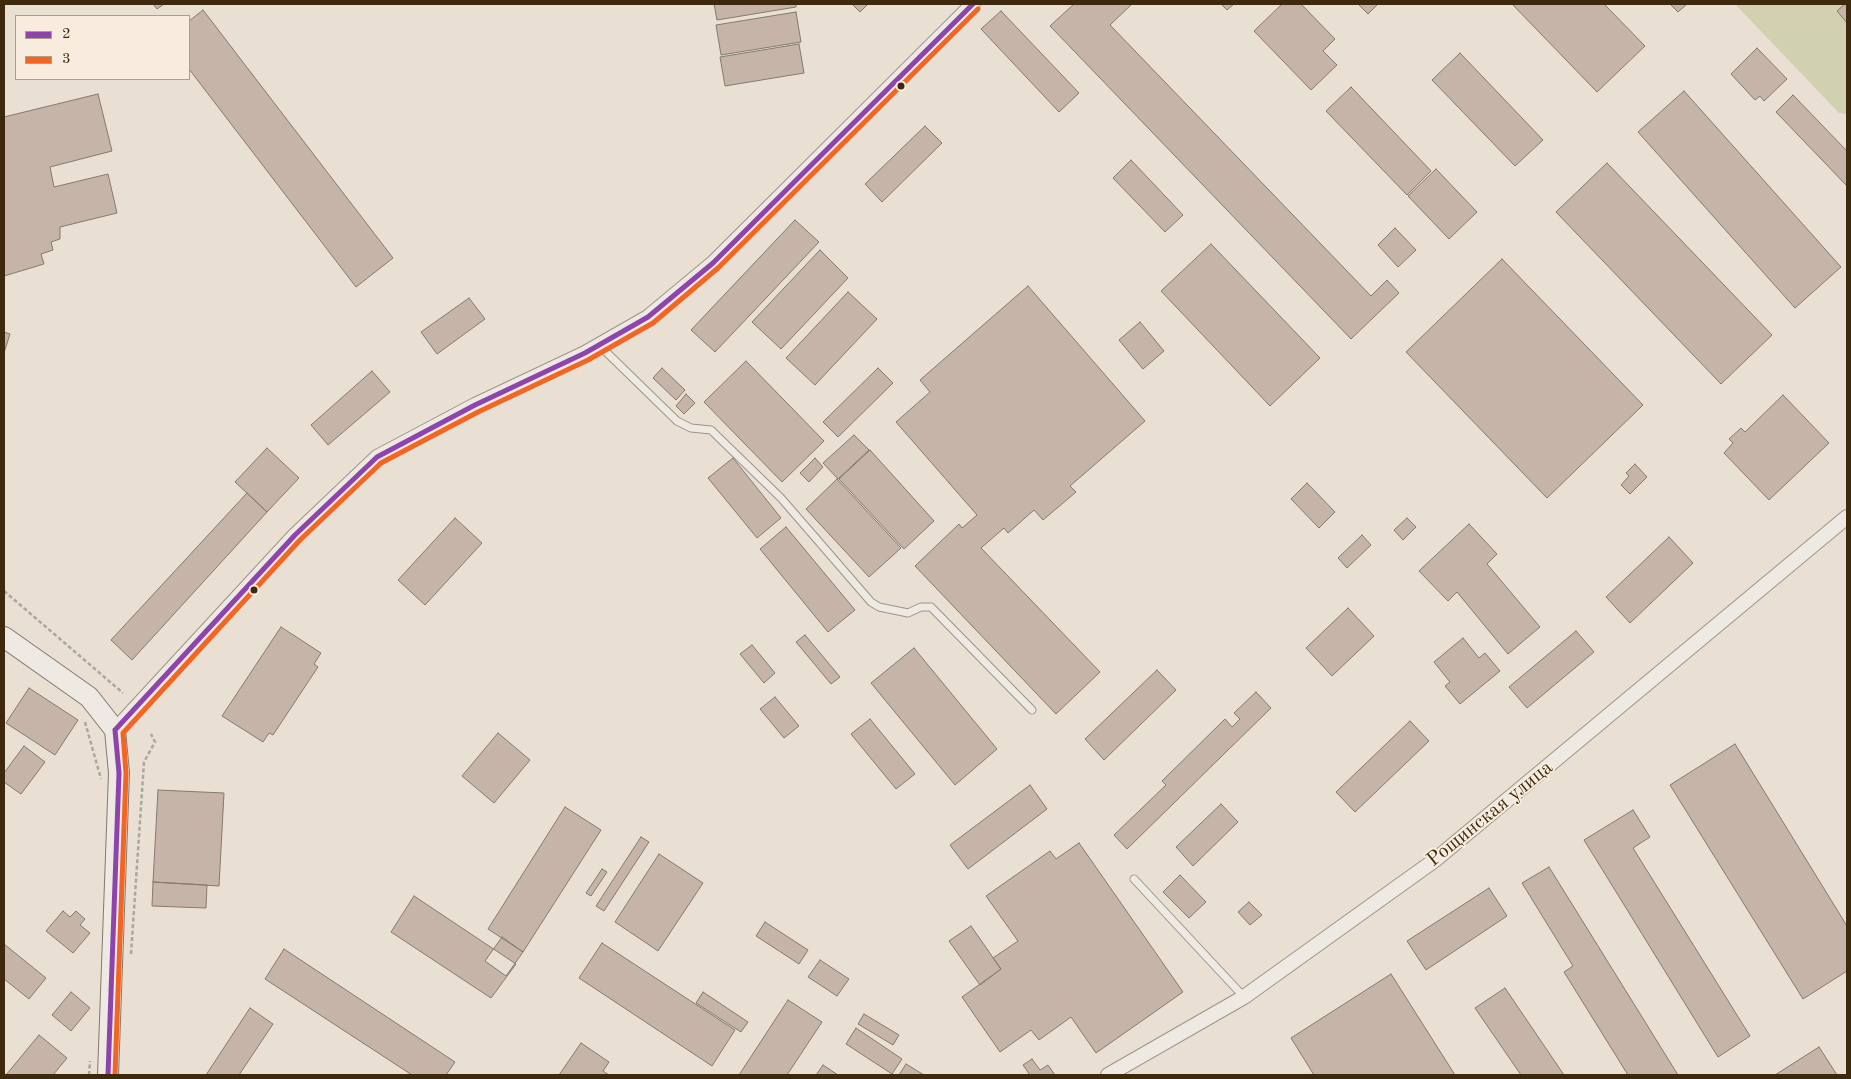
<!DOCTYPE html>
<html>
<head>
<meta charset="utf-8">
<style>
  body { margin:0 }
  #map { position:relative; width:1851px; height:1079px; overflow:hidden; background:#e9e0d3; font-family:"Old Standard TT",serif }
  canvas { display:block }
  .frame { position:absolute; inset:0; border:5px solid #3e290d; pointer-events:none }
  .legend { position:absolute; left:15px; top:15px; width:175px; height:65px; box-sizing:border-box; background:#f7ecdd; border:1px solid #ad9e8a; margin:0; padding:6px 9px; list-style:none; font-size:15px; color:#3e290d }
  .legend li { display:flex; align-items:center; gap:10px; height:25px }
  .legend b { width:25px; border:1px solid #ad9e8a }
</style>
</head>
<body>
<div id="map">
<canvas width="1851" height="1079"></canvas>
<div class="frame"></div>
<ul class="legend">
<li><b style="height:6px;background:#8e44ad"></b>2</li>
<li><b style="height:6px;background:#f26522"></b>3</li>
</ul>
</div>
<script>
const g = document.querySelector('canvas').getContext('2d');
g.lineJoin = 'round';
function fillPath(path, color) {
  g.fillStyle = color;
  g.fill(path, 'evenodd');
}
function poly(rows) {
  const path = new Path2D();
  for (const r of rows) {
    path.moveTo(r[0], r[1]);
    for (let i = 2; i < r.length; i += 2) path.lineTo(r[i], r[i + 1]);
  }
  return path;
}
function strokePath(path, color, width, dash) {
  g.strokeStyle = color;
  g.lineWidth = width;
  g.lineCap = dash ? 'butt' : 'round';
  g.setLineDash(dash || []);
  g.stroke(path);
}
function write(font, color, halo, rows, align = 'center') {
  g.font = font + ' "Old Standard TT",serif';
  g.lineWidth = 4;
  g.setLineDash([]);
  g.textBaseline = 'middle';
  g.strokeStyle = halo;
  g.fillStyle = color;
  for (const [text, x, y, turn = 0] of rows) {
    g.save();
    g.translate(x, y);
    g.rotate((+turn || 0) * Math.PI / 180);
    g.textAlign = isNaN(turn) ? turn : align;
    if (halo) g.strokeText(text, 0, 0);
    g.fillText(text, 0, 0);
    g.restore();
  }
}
fillPath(poly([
  [1735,4,1847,4,1847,114,1839,113]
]), '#d1d0b1');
const building = poly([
  [153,4,164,4,157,9,153,4],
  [714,4,796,4,796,7,717,20,714,4],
  [852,4,868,4,860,12,852,4],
  [1074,4,1132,4,1110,25,1371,296,1387,280,1399,293,1351,339,1050,26,1074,4],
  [1221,4,1234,4,1227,10,1221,4],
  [1282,4,1301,4,1335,39,1323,51,1337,65,1311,90,1254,31,1282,4],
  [1358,4,1378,4,1368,14,1358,4],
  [1512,4,1604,4,1645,46,1597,92,1512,4],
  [1670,4,1687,4,1678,12,1670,4],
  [1845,4,1847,4,1847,23,1837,11,1845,4],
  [203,10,393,258,356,287,189,69,189,21,203,10],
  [1001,11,1079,93,1059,112,981,29,1001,11],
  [796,12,801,42,721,55,716,25,796,12],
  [799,44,804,73,725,86,720,57,799,44],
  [1757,48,1787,79,1764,101,1760,96,1755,100,1731,74,1757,48],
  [1460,53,1543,140,1515,166,1432,80,1460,53],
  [1351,87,1431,171,1407,195,1326,111,1351,87],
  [1684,91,1841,267,1795,308,1638,132,1684,91],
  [98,94,112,151,50,167,54,187,108,174,117,213,60,227,60,239,51,242,53,250,41,254,44,264,4,276,4,117,98,94],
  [1793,95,1847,151,1847,186,1776,112,1793,95],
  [925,126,942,143,882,202,865,184,925,126],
  [1131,160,1183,215,1165,232,1113,178,1131,160],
  [1607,163,1772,335,1721,384,1556,212,1607,163],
  [1436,169,1477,212,1449,239,1408,196,1436,169],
  [795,220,819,242,715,352,691,330,795,220],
  [1395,228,1416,250,1398,267,1378,245,1395,228],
  [1211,244,1320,358,1270,406,1161,291,1211,244],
  [820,250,848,278,781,349,752,322,820,250],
  [1502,259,1643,405,1547,498,1406,352,1502,259],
  [1028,286,1145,421,1070,486,1076,492,1043,520,1034,510,1008,533,1004,528,981,548,1100,672,1056,714,915,566,959,524,962,528,977,515,896,422,930,392,920,380,1028,286],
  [848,292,877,319,815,385,786,358,848,292],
  [469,298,485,319,437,354,421,332,469,298],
  [1140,322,1164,351,1143,369,1119,340,1140,322],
  [4,332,10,334,4,353,4,332],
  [746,361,824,441,782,482,704,402,746,361],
  [662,368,685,390,676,400,653,378,662,368],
  [878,368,893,383,838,437,823,422,878,368],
  [372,371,390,392,328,445,311,425,372,371],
  [686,394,695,403,684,414,676,406,686,394],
  [1783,395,1829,443,1769,500,1724,453,1733,443,1729,439,1741,428,1745,432,1783,395],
  [854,435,869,450,838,479,823,463,854,435],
  [267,448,299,478,267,512,235,482,267,448],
  [870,450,934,521,904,549,839,479,870,450],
  [733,458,781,518,757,538,708,478,733,458],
  [815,458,823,467,809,482,800,473,815,458],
  [1635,464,1647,477,1630,494,1621,485,1629,476,1626,473,1635,464],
  [837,479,901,548,869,577,806,509,837,479],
  [1307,483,1335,512,1319,528,1291,499,1307,483],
  [247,493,267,512,132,660,111,640,247,493],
  [455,518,482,543,425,605,398,580,455,518],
  [1407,518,1416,527,1403,540,1394,530,1407,518],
  [1469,524,1497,554,1487,564,1540,627,1508,654,1457,592,1448,601,1419,571,1469,524],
  [786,527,855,610,828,632,760,549,786,527],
  [1362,535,1371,545,1347,568,1338,558,1362,535],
  [1669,537,1693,563,1630,623,1606,597,1669,537],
  [1348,608,1374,636,1332,676,1306,648,1348,608],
  [281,627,321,653,314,664,318,667,273,735,269,733,263,742,222,716,281,627],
  [1576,631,1594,652,1527,708,1509,687,1576,631],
  [805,635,840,677,831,684,796,642,805,635],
  [1463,638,1479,658,1485,653,1500,671,1460,704,1445,686,1450,682,1434,662,1463,638],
  [752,645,775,673,764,683,740,654,752,645],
  [914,648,997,749,955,785,871,683,914,648],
  [1157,670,1176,690,1104,760,1085,739,1157,670],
  [29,688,78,720,55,755,6,723,29,688],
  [1256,692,1271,708,1127,849,1114,835,1166,785,1162,781,1225,719,1232,727,1240,719,1234,713,1256,692],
  [775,697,799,726,784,738,760,709,775,697],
  [870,719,915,774,896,789,851,734,870,719],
  [1410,721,1429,741,1355,812,1336,792,1410,721],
  [498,733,530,760,494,803,462,776,498,733],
  [1735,744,1847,926,1847,971,1803,999,1670,785,1735,744],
  [24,746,45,762,21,794,4,782,4,773,24,746],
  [1030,785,1047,809,968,869,950,845,1030,785],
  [158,790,224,793,219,886,153,882,158,790],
  [1221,804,1238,822,1193,866,1176,847,1221,804],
  [565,807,601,830,523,952,488,929,565,807],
  [1633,810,1650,837,1633,848,1750,1036,1718,1057,1584,840,1633,810],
  [641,837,649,842,604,911,596,906,641,837],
  [1079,843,1183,992,1096,1053,1071,1017,1039,1040,1031,1030,1000,1052,962,997,1001,969,993,958,1018,941,986,896,1050,851,1056,859,1079,843],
  [659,854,703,883,658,951,615,922,659,854],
  [1549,867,1678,1075,1628,1075,1564,972,1573,966,1522,883,1549,867],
  [602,869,607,872,591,896,586,893,602,869],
  [1180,875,1206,902,1189,918,1163,892,1180,875],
  [153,882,207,885,206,908,152,906,153,882],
  [1489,888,1507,916,1426,970,1407,941,1489,888],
  [414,896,516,964,491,998,391,932,414,896],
  [1249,902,1262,915,1250,925,1238,912,1249,902],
  [63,911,70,917,76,911,85,919,80,925,90,933,73,953,46,931,63,911],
  [765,922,808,950,799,964,756,936,765,922],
  [971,926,1001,969,980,985,949,941,971,926],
  [502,937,523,952,506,976,485,961,502,937],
  [602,943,735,1030,712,1066,579,978,602,943],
  [4,944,46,978,29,999,4,979,4,944],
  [284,949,455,1062,446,1075,412,1075,265,979,284,949],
  [820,960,849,979,837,996,808,977,820,960],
  [1391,974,1455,1075,1314,1075,1291,1038,1391,974],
  [1505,988,1564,1075,1521,1075,1475,1008,1505,988],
  [71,992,90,1008,71,1031,52,1015,71,992],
  [703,992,748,1022,741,1032,696,1003,703,992],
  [788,1000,822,1022,787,1075,739,1075,788,1000],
  [250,1008,273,1024,239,1075,206,1075,250,1008],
  [864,1014,899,1035,893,1045,858,1024,864,1014],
  [856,1028,902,1059,892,1074,846,1044,856,1028],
  [39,1035,67,1058,53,1075,6,1075,39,1035],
  [581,1043,609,1062,603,1071,609,1075,559,1075,581,1043],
  [1819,1047,1837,1075,1775,1075,1819,1047],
  [1032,1059,1040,1070,1048,1065,1055,1075,1030,1075,1023,1065,1032,1059],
  [906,1064,924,1075,899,1075,906,1064],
  [823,1065,838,1075,816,1075,823,1065]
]);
fillPath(building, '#c6b4a9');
strokePath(building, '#827a6f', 1);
const service = poly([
  [599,345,677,421,691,428,711,430,781,498,871,602,879,607,908,613,921,607,931,607,1032,710],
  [1134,879,1244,997]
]);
const minor = poly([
  [115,730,295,535,377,457,475,405,585,353,648,317,713,263,973,4],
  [1108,1075,1244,997,1435,860,1847,517]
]);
const secondary = poly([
  [4,637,89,697,115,730,119,773,108,1075]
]);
strokePath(service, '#9b9488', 9);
strokePath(minor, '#9b9488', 16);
strokePath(secondary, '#827a6f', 22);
strokePath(poly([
  [4,591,123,693],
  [85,722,101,779],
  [131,954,144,762,155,742,151,734],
  [89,1075,90,1061]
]), '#ada69e', 2.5, [4, 2.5]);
strokePath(service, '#eee9e2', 7);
strokePath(minor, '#eee9e2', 14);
strokePath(secondary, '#eee9e2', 20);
strokePath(poly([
  [115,730,295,535,377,457,475,405,585,353,648,317,713,263,973,4],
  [108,1075,119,773,115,730]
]), '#8e44ad', 5);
strokePath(poly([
  [115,1075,126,773,123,733,300,540,381,463,478,412,588,360,653,323,718,268,978,9]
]), '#f26522', 5);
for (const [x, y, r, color] of [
  [901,86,4.5,"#3e290d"],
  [254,590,4.5,"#3e290d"]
]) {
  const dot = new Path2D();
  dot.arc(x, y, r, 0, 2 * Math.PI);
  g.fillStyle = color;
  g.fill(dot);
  strokePath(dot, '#f7ecdd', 2);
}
write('20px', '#3e290d', '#f7ecdd', [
  ["Рощинская улица",1490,814,-39]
]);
</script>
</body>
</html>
